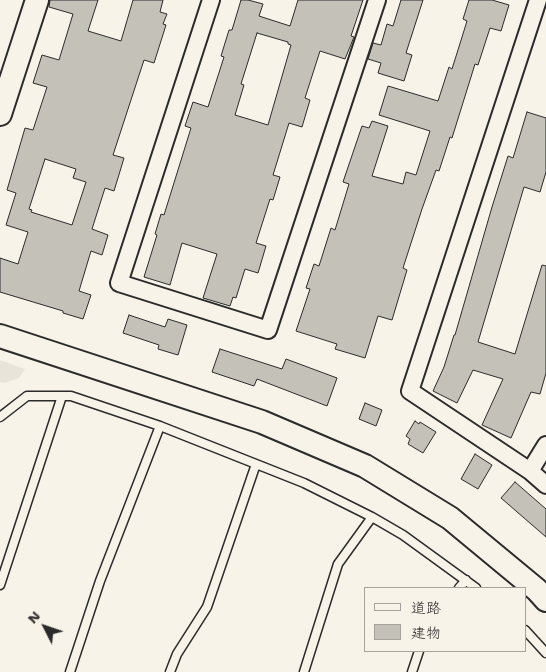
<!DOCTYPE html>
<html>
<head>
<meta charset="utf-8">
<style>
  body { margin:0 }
  #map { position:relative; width:546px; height:672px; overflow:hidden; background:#f7f3e8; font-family:"Shantell Sans","Klee One",sans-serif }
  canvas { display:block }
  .legend { position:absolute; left:364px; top:587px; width:162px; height:65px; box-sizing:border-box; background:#f7f3e8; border:1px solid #a5a39c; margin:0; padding:6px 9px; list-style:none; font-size:15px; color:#2b2b2b }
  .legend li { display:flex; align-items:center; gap:10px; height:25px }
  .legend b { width:25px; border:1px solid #a5a39c }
  .north { position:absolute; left:20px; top:602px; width:50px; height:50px; -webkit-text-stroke:4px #f7f3e8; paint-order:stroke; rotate:311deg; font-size:14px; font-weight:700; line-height:20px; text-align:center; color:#2b2b2b }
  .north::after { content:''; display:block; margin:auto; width:18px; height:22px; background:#2b2b2b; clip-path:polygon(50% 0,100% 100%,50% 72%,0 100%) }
</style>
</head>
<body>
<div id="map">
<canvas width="546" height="672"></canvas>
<ul class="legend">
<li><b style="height:6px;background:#f7f3e8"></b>道路</li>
<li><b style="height:14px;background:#c4c1b9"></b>建物</li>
</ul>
<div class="north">N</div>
</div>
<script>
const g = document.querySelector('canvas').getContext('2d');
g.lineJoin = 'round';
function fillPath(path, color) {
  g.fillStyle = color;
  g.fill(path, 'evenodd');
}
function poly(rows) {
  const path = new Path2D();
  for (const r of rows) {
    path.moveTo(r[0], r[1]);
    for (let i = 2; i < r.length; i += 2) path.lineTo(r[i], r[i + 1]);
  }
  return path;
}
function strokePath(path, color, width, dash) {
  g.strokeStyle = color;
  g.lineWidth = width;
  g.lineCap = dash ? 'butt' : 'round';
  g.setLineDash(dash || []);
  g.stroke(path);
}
fillPath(poly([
  [0,360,25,369,19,378,4,383,0,382]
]), '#e8e4da');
const building = poly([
  [50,0,98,0,88,31,121,41,133,0,163,0,160,12,167,14,163,24,166,25,154,63,144,60,113,155,124,158,114,191,105,188,92,229,108,235,102,255,91,251,79,291,91,295,83,319,63,313,63,311,0,292,0,258,18,264,28,232,6,225,16,193,7,190,25,128,33,130,47,87,33,83,42,55,59,60,73,14,49,7,50,0],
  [45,159,76,169,73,178,86,182,72,225,31,212,32,210,29,209,45,159],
  [241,0,248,0,263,4,259,16,290,26,298,0,363,0,351,36,354,37,345,59,320,51,305,98,310,100,302,127,289,123,273,175,280,177,273,200,270,199,256,243,266,246,258,273,245,269,236,298,233,297,230,306,203,298,217,254,182,243,170,285,144,277,157,235,155,234,161,214,164,215,191,128,185,126,193,102,208,107,224,57,221,56,229,30,232,30,241,0],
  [257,33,288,42,288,44,291,45,268,125,235,115,244,85,241,84,257,33],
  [401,0,423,0,406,53,412,55,404,81,378,73,381,63,368,59,373,43,381,45,387,24,393,26,401,0],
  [469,0,492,0,509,5,501,31,490,28,478,65,475,64,452,138,450,137,439,171,436,170,422,209,403,268,407,270,392,320,378,316,365,358,335,349,337,344,296,331,310,289,306,288,314,264,319,266,331,228,335,230,349,184,343,182,362,126,369,128,372,121,388,126,372,176,403,184,406,172,416,175,430,131,379,115,388,86,438,101,449,67,452,69,467,21,463,19,469,0],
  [527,112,546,118,546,172,540,192,524,187,478,342,515,354,542,265,546,266,546,373,540,394,531,392,511,438,482,425,503,379,473,370,457,403,433,391,444,367,454,335,455,335,492,207,508,156,513,158,527,112],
  [129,315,165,327,168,319,187,325,178,355,158,349,159,345,123,333,129,315],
  [220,349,282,369,286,359,337,378,327,406,257,379,254,386,212,372,220,349],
  [365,403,382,410,376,426,359,419,365,403],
  [415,421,419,424,420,422,436,432,423,453,408,444,410,439,406,436,415,421],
  [475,454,492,465,478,489,461,479,475,454],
  [515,482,546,509,546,537,501,498,515,482]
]);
fillPath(building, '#c4c1b9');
strokePath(building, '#2b2b2b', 1);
const lane = poly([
  [0,417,27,396,71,396,160,426,304,483,372,517,403,535,476,588],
  [0,585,62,396],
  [459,588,466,580],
  [525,630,546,653],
  [70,672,100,581,160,426],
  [170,672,177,654,207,607,256,464],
  [304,672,338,564,372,517],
  [412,672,419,651]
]);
const street = poly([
  [211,0,119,283,268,330,377,0],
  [538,0,410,391,530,471,546,485],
  [530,471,546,445]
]);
const secondary = poly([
  [0,114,37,0],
  [0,336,262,422,365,466,450,518,537,590,546,600]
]);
strokePath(lane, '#2b2b2b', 11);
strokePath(street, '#2b2b2b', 20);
strokePath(secondary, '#2b2b2b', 26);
strokePath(lane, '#f7f3e8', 8);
strokePath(street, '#f7f3e8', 16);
strokePath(secondary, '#f7f3e8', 22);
</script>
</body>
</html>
